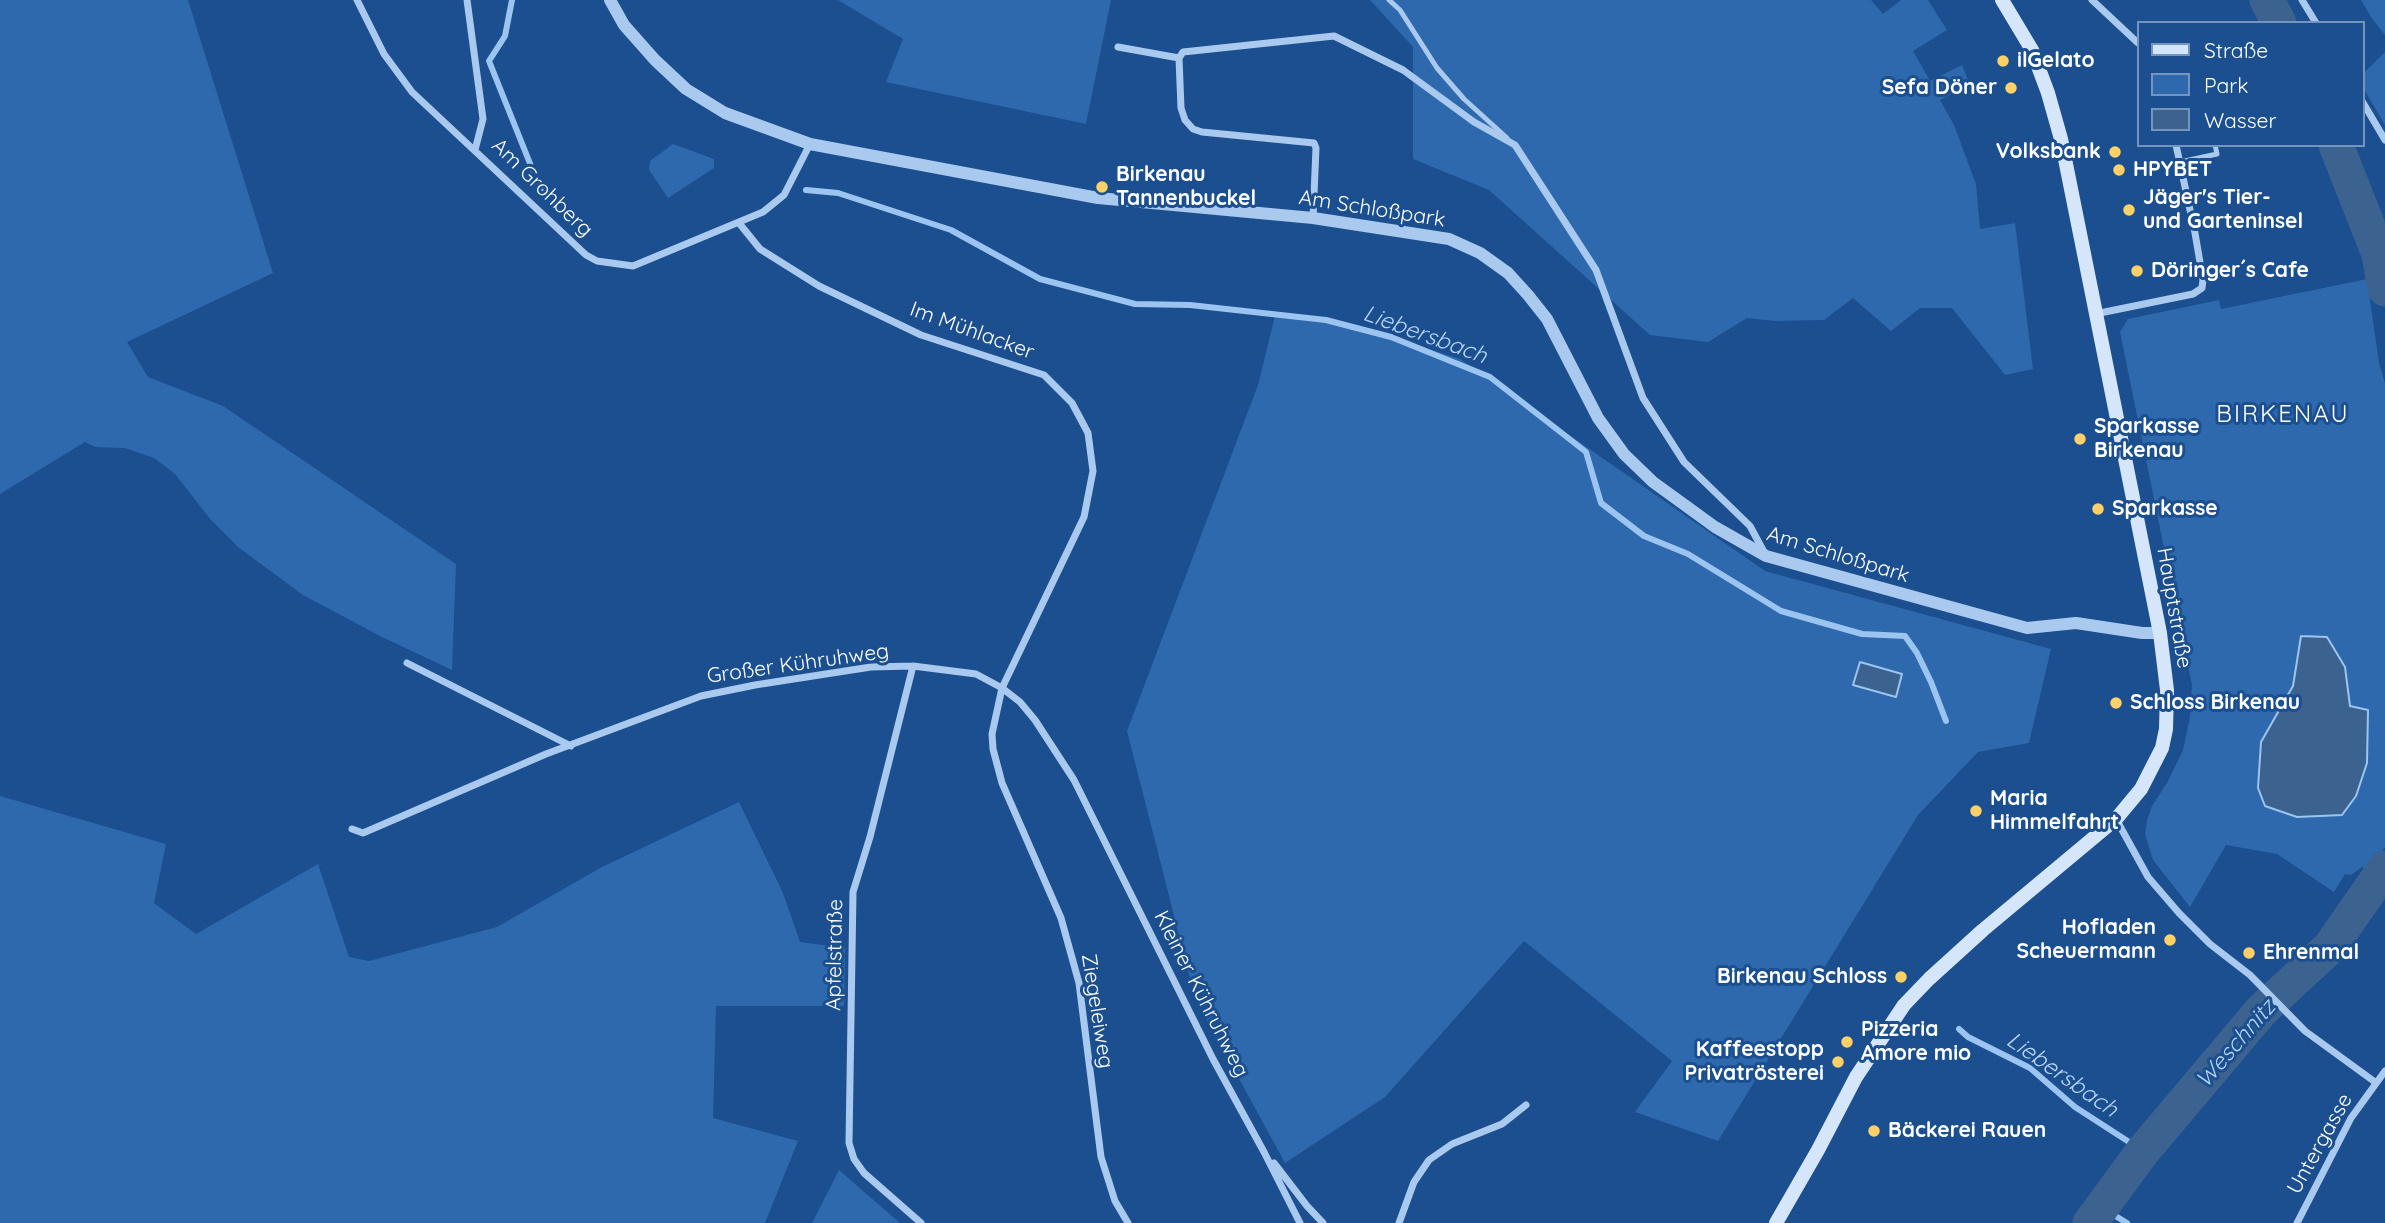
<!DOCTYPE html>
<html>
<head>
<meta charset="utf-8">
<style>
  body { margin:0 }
  #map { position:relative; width:2385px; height:1223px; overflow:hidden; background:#1b4f8f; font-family:Quicksand,sans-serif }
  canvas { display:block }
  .legend { position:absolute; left:2137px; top:21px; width:228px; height:126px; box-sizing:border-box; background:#1b4f8f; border:2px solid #7695bc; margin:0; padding:9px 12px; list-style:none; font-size:21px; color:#fff }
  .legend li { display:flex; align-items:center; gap:14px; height:35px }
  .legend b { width:35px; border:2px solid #7695bc }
</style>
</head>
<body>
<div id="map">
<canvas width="2385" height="1223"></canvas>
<ul class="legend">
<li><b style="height:9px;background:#d6e6fa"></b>Straße</li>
<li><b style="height:19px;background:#2e69ad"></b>Park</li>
<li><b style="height:19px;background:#3c6290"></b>Wasser</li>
</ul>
</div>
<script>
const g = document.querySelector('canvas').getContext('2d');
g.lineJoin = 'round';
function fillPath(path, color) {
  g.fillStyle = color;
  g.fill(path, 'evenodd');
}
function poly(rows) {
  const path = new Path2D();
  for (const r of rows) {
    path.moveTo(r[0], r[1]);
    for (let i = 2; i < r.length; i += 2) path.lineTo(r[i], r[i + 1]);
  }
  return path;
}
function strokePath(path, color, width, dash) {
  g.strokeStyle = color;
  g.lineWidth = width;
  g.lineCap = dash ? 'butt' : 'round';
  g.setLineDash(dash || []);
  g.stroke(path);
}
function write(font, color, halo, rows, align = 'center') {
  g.font = font + ' Quicksand,sans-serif';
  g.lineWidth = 6;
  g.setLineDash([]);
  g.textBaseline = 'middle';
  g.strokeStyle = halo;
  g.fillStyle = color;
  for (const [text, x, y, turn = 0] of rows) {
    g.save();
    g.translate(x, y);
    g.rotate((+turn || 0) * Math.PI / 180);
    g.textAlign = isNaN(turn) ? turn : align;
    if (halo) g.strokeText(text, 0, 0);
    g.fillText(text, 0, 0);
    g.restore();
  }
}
fillPath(poly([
  [0,0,188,0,273,273,127,342,148,377,223,406,456,564,452,670,380,636,303,595,238,547,211,520,175,474,154,458,125,448,95,447,85,442,0,494],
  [838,0,1111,0,1086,124,886,82,903,39],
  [1370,0,1871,0,1883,14,1901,0,1928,0,1947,30,1913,51,1930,81,1962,65,1970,85,1940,100,1954,125,1976,184,1980,229,2015,223,2033,369,2005,375,1952,308,1920,308,1891,331,1853,298,1824,320,1775,321,1747,318,1708,342,1650,335,1489,190,1413,159,1413,47],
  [2361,0,2385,0,2385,35,2371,17],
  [2385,52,2385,125,2362,86,2362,75],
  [673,144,714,159,714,168,668,198,649,170,650,161],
  [2367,279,2379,363,2385,383,2385,847,2367,871,2362,867,2351,875,2345,874,2334,892,2277,854,2226,845,2190,907,2153,860,2145,834,2147,820,2152,806,2167,783,2183,750,2190,717,2192,685,2120,332,2128,319,2219,300,2221,309],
  [1275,316,1349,324,1460,359,1765,571,2051,649,2029,743,1978,752,1918,815,1718,1141,1635,1112,1672,1061,1524,941,1385,1097,1285,1163,1195,998,1127,731,1258,385],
  [0,796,166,844,154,903,196,934,318,864,349,957,369,961,497,927,602,867,739,802,783,893,800,942,845,948,844,1006,716,1006,713,1118,798,1141,765,1223,0,1223],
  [839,1170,900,1223,812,1223]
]), '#2e69ad');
const water = poly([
  [2301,636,2327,637,2345,667,2350,706,2368,710,2367,763,2356,796,2342,815,2297,817,2265,806,2258,788,2261,742,2293,686,2301,636],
  [1860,662,1902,674,1896,697,1853,685,1860,662]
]);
fillPath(water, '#3c6290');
strokePath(water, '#9cc4f0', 2);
strokePath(poly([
  [512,0,505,36,489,61,541,191],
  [806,190,838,193,951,230,1040,279,1135,304,1190,305,1326,320,1391,337,1490,377,1586,452,1601,503,1644,536,1688,554,1781,611,1862,634,1905,636,1917,653,1931,682,1946,721],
  [1959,1029,1968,1037,2030,1068,2075,1107,2143,1151],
  [2101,1207,2127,1223]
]), '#9cc4f0', 6);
strokePath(poly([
  [2267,0,2279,23],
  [2336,145,2379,254,2385,289],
  [2090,1223,2143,1151,2261,1011,2330,947,2385,868]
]), '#3c6290', 35);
strokePath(poly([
  [1389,0,1400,10,1437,68,1464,99,1507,138],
  [2180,162,2217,154,2215,145]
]), '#a9c9ee', 5);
strokePath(poly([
  [357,0,384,54,412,92,586,255,597,261,633,266,763,212,784,195,810,144],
  [467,0,483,119,475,150],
  [2092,0,2138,43],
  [2302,0,2316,23],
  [1118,47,1179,58],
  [2362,101,2385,140],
  [1313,218,1316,148,1314,143,1202,132,1193,129,1185,120,1181,108,1179,58,1183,52,1334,36,1403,70,1474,122,1515,145,1596,270,1643,398,1684,462,1750,526,1764,552],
  [739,223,760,249,819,286,921,335,1044,375,1072,403,1088,433,1093,471,1084,517,1002,688,992,734,993,749,1002,783,1061,918,1079,983,1101,1157,1115,1201,1128,1223],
  [2095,314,2193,294,2202,288,2203,280,2195,233,2176,145],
  [407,663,571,746],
  [913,666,870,837,853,892,849,1143,854,1159,864,1173,921,1223],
  [2116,819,2148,877,2179,913,2210,944,2250,975,2305,1031,2375,1082],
  [352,829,363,833,546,754,701,696,755,685,871,667,913,666,976,674,1002,688,1020,702,1035,720,1074,780,1213,1059,1264,1152,1300,1223],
  [1274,1163,1307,1206,1323,1223],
  [1399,1223,1414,1182,1429,1160,1452,1144,1502,1124,1526,1105],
  [2297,1223,2351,1118,2385,1071]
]), '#a9c9ee', 7);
strokePath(poly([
  [610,0,624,25,655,60,686,89,725,113,810,144,1098,198,1313,218,1449,239,1480,253,1508,273,1528,295,1547,319,1598,418,1624,454,1653,482,1715,527,1766,556,2027,628,2076,623,2142,633,2160,633]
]), '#a9c9ee', 12);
strokePath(poly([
  [1776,1223,1818,1150,1856,1077,1904,1005,1929,979,1983,930,2116,819,2141,789,2162,748,2166,729,2167,690,2160,633,2061,139,2048,93,2032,50,2002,0]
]), '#d6e6fa', 14);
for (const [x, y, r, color] of [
  [2003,61,7,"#ffd166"],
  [2011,88,7,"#ffd166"],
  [2115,152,7,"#ffd166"],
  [2119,170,7,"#ffd166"],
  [1102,187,7,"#ffd166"],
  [2129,210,7,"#ffd166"],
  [2137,271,7,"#ffd166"],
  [2080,439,7,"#ffd166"],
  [2098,509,7,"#ffd166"],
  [2116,703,7,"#ffd166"],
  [1976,811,7,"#ffd166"],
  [2170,940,7,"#ffd166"],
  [2249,953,7,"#ffd166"],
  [1901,977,7,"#ffd166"],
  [1847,1042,7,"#ffd166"],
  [1838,1062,7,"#ffd166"],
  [1874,1131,7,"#ffd166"]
]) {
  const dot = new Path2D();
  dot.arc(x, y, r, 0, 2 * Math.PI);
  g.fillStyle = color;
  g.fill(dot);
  strokePath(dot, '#1b4f8f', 2.5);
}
write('bold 21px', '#fff', '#1b4f8f', [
  ["ilGelato",2017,61],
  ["Sefa Döner",1997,88,"right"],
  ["Volksbank",2101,152,"right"],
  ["HPYBET",2133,170],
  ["Birkenau",1116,175],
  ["Tannenbuckel",1116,199],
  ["Jäger's Tier-",2143,198],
  ["und Garteninsel",2143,222],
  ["Döringer´s Cafe",2151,271],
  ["Sparkasse",2094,427],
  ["Birkenau",2094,451],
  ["Sparkasse",2112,509],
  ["Schloss Birkenau",2130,703],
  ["Maria",1990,799],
  ["Himmelfahrt",1990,823],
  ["Hofladen",2156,928,"right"],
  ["Scheuermann",2156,952,"right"],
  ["Ehrenmal",2263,953],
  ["Birkenau Schloss",1887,977,"right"],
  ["Pizzeria",1861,1030],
  ["Amore mio",1861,1054],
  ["Kaffeestopp",1824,1050,"right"],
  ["Privatrösterei",1824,1074,"right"],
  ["Bäckerei Rauen",1888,1131]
], 'left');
write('21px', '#fff', '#1b4f8f', [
  ["Am Grohberg",542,188,44],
  ["Am Schloßpark",1372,209,9],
  ["Im Mühlacker",972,331,20],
  ["Am Schloßpark",1838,555,17],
  ["Hauptstraße",2174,608,80],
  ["Großer Kühruhweg",798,664,-8],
  ["Apfelstraße",835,955,-89],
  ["Kleiner Kühruhweg",1201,994,63],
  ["Ziegeleiweg",1097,1011,81],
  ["Untergasse",2320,1144,-61]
]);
write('italic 23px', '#b5d3f5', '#1b4f8f', [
  ["Liebersbach",1425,335,20],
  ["Weschnitz",2236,1044,-49],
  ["Liebersbach",2062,1075,35]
]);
g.letterSpacing = '2px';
write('24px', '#fff', '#1b4f8f', [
  ["BIRKENAU",2283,415]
]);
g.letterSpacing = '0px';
</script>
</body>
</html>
